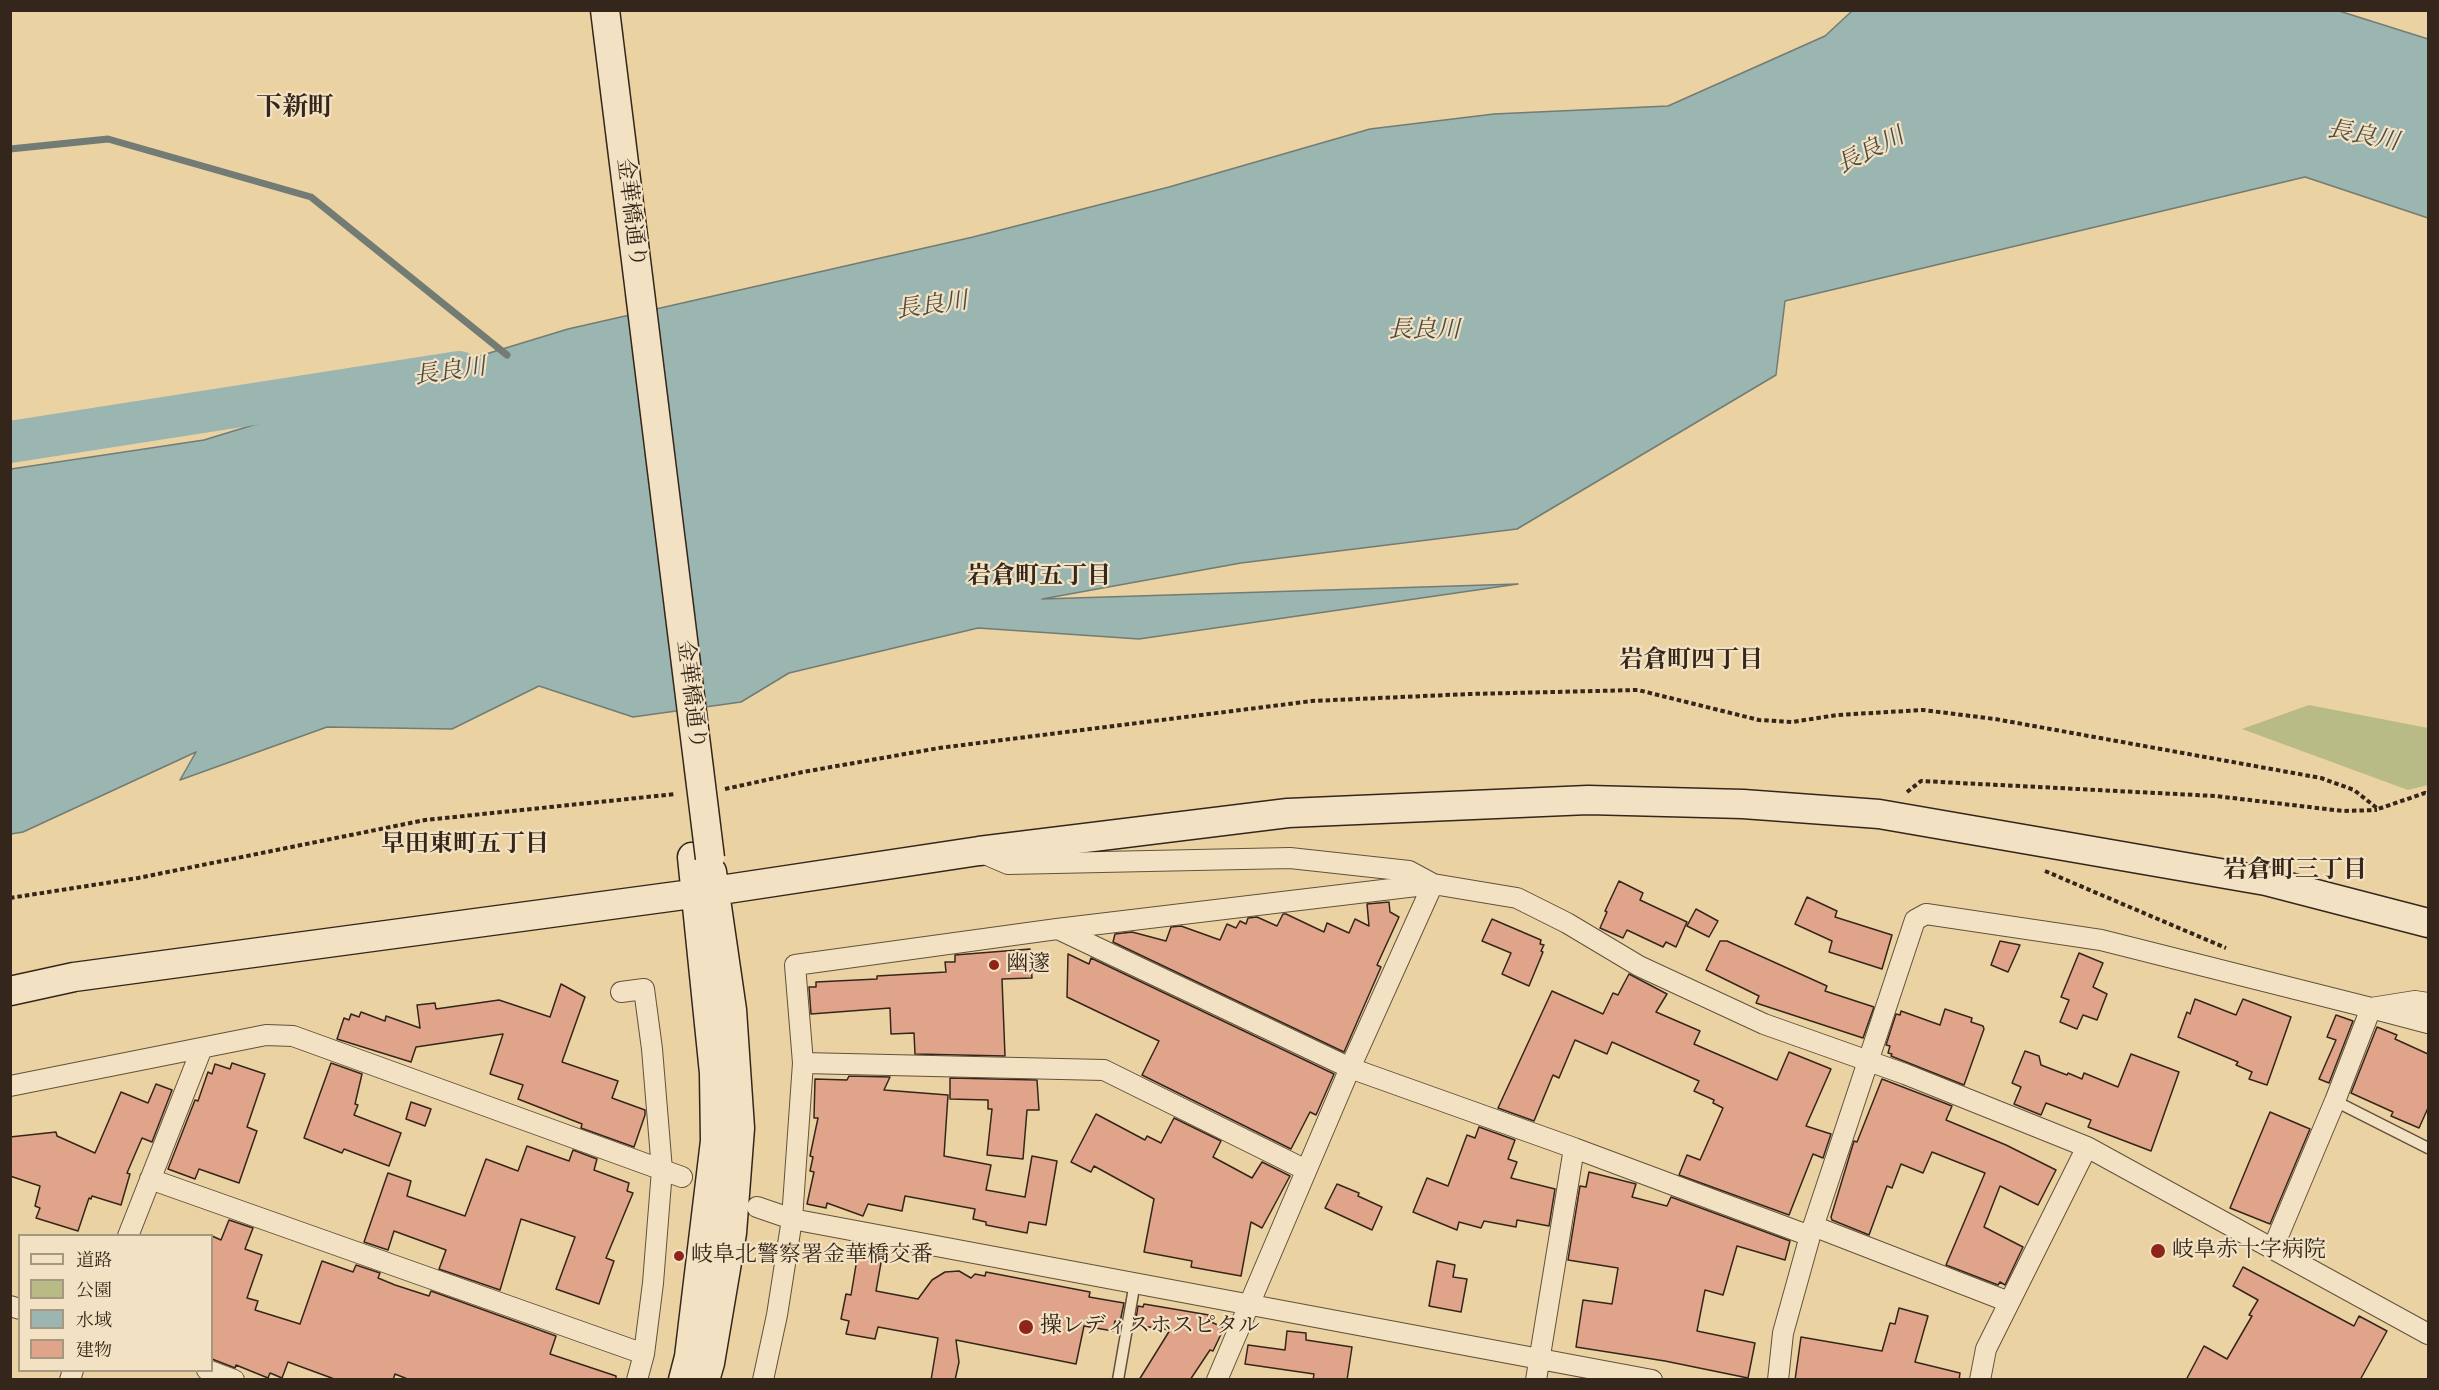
<!DOCTYPE html>
<html>
<head>
<meta charset="utf-8">
<style>
  body { margin:0 }
  #map { position:relative; width:2439px; height:1390px; overflow:hidden; background:#ebd2a3; font-family:Cardo,"Noto Serif JP",serif }
  canvas { display:block }
  .frame { position:absolute; inset:0; border:12px solid #35261b; pointer-events:none }
  .legend { position:absolute; left:18px; top:1234px; width:195px; height:138px; box-sizing:border-box; background:#f2e2c3; border:2px solid #a69780; margin:0; padding:8px 10px; list-style:none; font-size:18px; color:#35261b }
  .legend li { display:flex; align-items:center; gap:12px; height:30px }
  .legend b { width:30px; border:2px solid #a69780 }
</style>
</head>
<body>
<div id="map">
<canvas width="2439" height="1390"></canvas>
<div class="frame"></div>
<ul class="legend">
<li><b style="height:8px;background:#f2e2c3"></b>道路</li>
<li><b style="height:16px;background:#b8bb85"></b>公園</li>
<li><b style="height:16px;background:#9bb5b0"></b>水域</li>
<li><b style="height:16px;background:#e0a48a"></b>建物</li>
</ul>
</div>
<script>
const g = document.querySelector('canvas').getContext('2d');
g.lineJoin = 'round';
function fillPath(path, color) {
  g.fillStyle = color;
  g.fill(path, 'evenodd');
}
function poly(rows) {
  const path = new Path2D();
  for (const r of rows) {
    path.moveTo(r[0], r[1]);
    for (let i = 2; i < r.length; i += 2) path.lineTo(r[i], r[i + 1]);
  }
  return path;
}
function strokePath(path, color, width, dash) {
  g.strokeStyle = color;
  g.lineWidth = width;
  g.lineCap = dash ? 'butt' : 'round';
  g.setLineDash(dash || []);
  g.stroke(path);
}
function write(font, color, halo, rows, align = 'center') {
  g.font = font + ' Cardo,"Noto Serif JP",serif';
  g.lineWidth = 4.5;
  g.setLineDash([]);
  g.textBaseline = 'middle';
  g.strokeStyle = halo;
  g.fillStyle = color;
  for (const [text, x, y, turn = 0] of rows) {
    g.save();
    g.translate(x, y);
    g.rotate((+turn || 0) * Math.PI / 180);
    g.textAlign = isNaN(turn) ? turn : align;
    if (halo) g.strokeText(text, 0, 0);
    g.fillText(text, 0, 0);
    g.restore();
  }
}
fillPath(poly([
  [2309,705,2428,728,2428,785,2408,790,2242,729]
]), '#b8bb85');
const water = poly([
  [2336,10,2428,39,2428,218,2305,177,1785,301,1776,375,1517,529,1241,563,1042,599,1518,584,1139,639,978,628,789,673,741,702,633,717,539,686,452,729,327,727,180,780,196,752,23,832,11,834,11,469,204,440,568,329,973,237,1169,187,1370,129,1494,114,1668,106,1825,36,1852,11,2336,10]
]);
fillPath(water, '#9bb5b0');
strokePath(water, '#727c74', 1.5);
strokePath(poly([
  [10,149,108,139,311,197,507,355]
]), '#727c74', 7);
strokePath(poly([
  [10,442,459,372]
]), '#9bb5b0', 42);
const building = poly([
  [1619,881,1643,893,1640,900,1687,922,1676,947,1666,942,1663,947,1627,930,1623,938,1600,928,1607,912,1605,911,1619,881],
  [1807,897,1837,911,1835,917,1892,935,1882,969,1829,952,1832,941,1795,924,1807,897],
  [1389,902,1390,912,1399,917,1377,965,1381,967,1344,1052,1113,942,1115,934,1132,932,1166,941,1171,927,1181,926,1220,940,1227,924,1236,928,1240,921,1246,924,1248,918,1257,917,1277,926,1283,914,1286,914,1324,932,1327,923,1349,933,1355,919,1369,926,1367,904,1389,902],
  [1696,909,1718,921,1709,937,1687,926,1696,909],
  [1492,919,1541,940,1540,944,1544,945,1541,951,1543,952,1529,986,1502,974,1511,953,1482,941,1492,919],
  [1720,941,1727,941,1827,986,1825,991,1874,1007,1863,1038,1756,1003,1759,996,1706,970,1720,941],
  [2000,941,2020,945,2008,972,1991,965,2000,941],
  [1030,949,1032,978,1002,979,1005,1056,915,1054,914,1033,891,1034,890,1008,811,1014,809,987,816,987,816,982,877,979,877,976,946,972,945,962,955,962,955,955,1030,949],
  [2079,953,2103,963,2093,987,2107,994,2097,1020,2083,1015,2077,1029,2060,1022,2069,1000,2061,997,2079,953],
  [1068,954,1089,964,1091,958,1334,1074,1316,1115,1310,1112,1291,1149,1142,1075,1159,1041,1067,997,1068,954],
  [1629,974,1667,994,1656,1012,1700,1031,1694,1044,1777,1080,1789,1052,1831,1069,1806,1126,1831,1134,1823,1158,1813,1154,1789,1215,1679,1175,1687,1155,1700,1160,1723,1108,1713,1103,1714,1100,1694,1091,1699,1081,1612,1042,1607,1054,1575,1040,1559,1078,1553,1075,1534,1121,1498,1108,1552,991,1603,1014,1613,993,1618,995,1629,974],
  [561,984,585,997,562,1062,618,1081,612,1098,645,1110,645,1115,634,1147,581,1128,582,1124,518,1099,523,1085,490,1074,503,1034,416,1047,411,1062,337,1039,344,1018,349,1020,351,1014,359,1017,361,1012,385,1021,386,1016,420,1028,417,1005,435,1003,436,1009,499,1000,550,1017,561,984],
  [2195,999,2236,1015,2243,999,2291,1017,2267,1085,2249,1079,2252,1072,2236,1065,2238,1062,2178,1037,2187,1012,2190,1014,2195,999],
  [1945,1009,1972,1018,1971,1022,1983,1026,1984,1029,1964,1085,1891,1056,1892,1054,1888,1053,1890,1046,1886,1045,1896,1014,1900,1015,1901,1011,1940,1025,1945,1009],
  [2336,1015,2353,1021,2329,1083,2319,1079,2336,1040,2327,1037,2336,1015],
  [2377,1027,2397,1035,2395,1039,2428,1054,2428,1108,2419,1128,2391,1116,2393,1112,2351,1093,2377,1027],
  [2025,1051,2039,1056,2041,1065,2067,1075,2068,1073,2082,1079,2084,1073,2118,1087,2131,1054,2179,1072,2151,1151,2088,1127,2091,1120,2046,1103,2041,1115,2014,1104,2021,1087,2012,1083,2025,1051],
  [232,1063,265,1074,247,1127,257,1131,239,1183,199,1169,195,1179,168,1169,195,1100,198,1101,208,1072,212,1074,215,1064,230,1069,232,1063],
  [331,1063,362,1074,355,1104,358,1105,354,1115,401,1133,389,1166,344,1149,342,1153,304,1138,331,1063],
  [849,1076,890,1077,884,1090,948,1095,944,1156,991,1165,986,1190,1025,1197,1032,1156,1057,1161,1046,1225,1029,1222,1027,1233,986,1225,986,1222,973,1219,975,1209,905,1196,902,1211,868,1204,863,1216,827,1203,826,1208,807,1204,814,1172,810,1171,813,1157,810,1156,818,1118,814,1118,815,1079,847,1080,849,1076],
  [950,1078,1037,1080,1039,1110,1027,1110,1023,1159,987,1155,992,1109,988,1109,988,1100,950,1099,950,1078],
  [1882,1079,1952,1106,1946,1120,2006,1145,2056,1170,2038,1205,2000,1186,1984,1227,2023,1247,2005,1285,2000,1282,1998,1285,1946,1265,1985,1173,1932,1152,1923,1173,1901,1164,1892,1188,1887,1186,1869,1235,1832,1220,1831,1217,1854,1141,1857,1142,1882,1079],
  [156,1084,172,1090,152,1142,142,1138,127,1173,130,1174,121,1205,92,1196,91,1199,89,1198,78,1231,36,1218,40,1208,35,1206,40,1186,10,1176,10,1137,56,1132,57,1136,95,1153,121,1092,148,1103,156,1084],
  [411,1102,431,1109,425,1126,406,1119,411,1102],
  [2270,1112,2310,1129,2270,1224,2230,1208,2270,1112],
  [1096,1114,1145,1140,1147,1136,1161,1143,1174,1118,1221,1141,1213,1157,1252,1178,1262,1162,1290,1176,1262,1228,1251,1222,1241,1276,1191,1267,1192,1261,1144,1252,1154,1199,1094,1166,1091,1172,1071,1162,1096,1114],
  [1479,1127,1515,1140,1508,1159,1517,1162,1511,1178,1555,1189,1549,1226,1517,1220,1516,1227,1484,1221,1481,1228,1459,1222,1457,1230,1413,1212,1427,1178,1448,1186,1467,1135,1475,1138,1479,1127],
  [527,1146,569,1161,573,1150,597,1159,594,1170,629,1183,627,1191,633,1193,606,1258,614,1261,599,1304,556,1289,575,1237,521,1219,500,1290,439,1269,446,1250,394,1231,388,1250,364,1242,388,1173,411,1181,407,1196,465,1216,486,1159,518,1171,527,1146],
  [1589,1172,1636,1184,1632,1197,1667,1206,1671,1197,1790,1241,1785,1260,1737,1246,1723,1295,1705,1290,1697,1331,1755,1343,1748,1378,1665,1361,1576,1347,1583,1300,1612,1304,1618,1268,1568,1260,1580,1186,1586,1187,1589,1172],
  [1337,1184,1359,1193,1358,1196,1382,1207,1372,1230,1325,1208,1337,1184],
  [229,1220,253,1228,245,1249,262,1255,247,1298,258,1301,255,1310,300,1324,322,1261,353,1272,356,1265,380,1273,378,1278,395,1285,429,1296,431,1291,556,1336,550,1354,616,1376,616,1380,410,1380,395,1374,393,1380,337,1380,288,1362,282,1378,270,1373,268,1378,236,1365,235,1368,212,1359,212,1236,221,1240,229,1220],
  [858,1253,882,1257,876,1291,918,1299,932,1280,945,1272,959,1271,971,1278,975,1274,985,1276,986,1272,1090,1292,1089,1297,1124,1303,1120,1322,1115,1321,1113,1331,1084,1326,1076,1364,956,1340,959,1362,955,1380,931,1380,938,1338,878,1327,875,1339,846,1334,849,1321,841,1319,846,1294,851,1295,858,1253],
  [1437,1261,1455,1265,1453,1277,1467,1279,1461,1312,1429,1306,1437,1261],
  [2243,1267,2354,1326,2359,1316,2387,1331,2360,1380,2186,1380,2204,1346,2227,1359,2252,1316,2249,1315,2258,1300,2233,1286,2243,1267],
  [1144,1304,1209,1315,1207,1320,1224,1328,1213,1351,1210,1350,1190,1380,1139,1380,1170,1330,1135,1325,1138,1306,1143,1307,1144,1304],
  [1899,1308,1928,1316,1915,1362,1960,1373,1959,1380,1795,1380,1801,1337,1882,1351,1890,1323,1895,1324,1899,1308],
  [1287,1331,1306,1333,1306,1340,1352,1347,1347,1380,1313,1380,1314,1374,1245,1364,1248,1345,1285,1350,1287,1331]
]);
fillPath(building, '#e0a48a');
strokePath(building, '#35261b', 1.5);
const lane = poly([
  [2335,1101,2428,1148],
  [1118,1380,1135,1282]
]);
const street = poly([
  [980,852,1008,864,1290,858,1409,871,1433,884],
  [1058,929,1350,1068,1574,1148],
  [621,992,644,989,652,1049,662,1170,653,1283,644,1354,637,1380],
  [803,1063,1104,1070,1306,1170],
  [10,1086,266,1035,293,1036,682,1177],
  [2087,1147,2428,1334],
  [150,1179,644,1354],
  [757,1207,792,1219,1652,1380],
  [1813,1226,2009,1302],
  [128,1236,202,1048],
  [2273,1248,2335,1101,2371,1008,2428,1023],
  [10,1306,20,1309],
  [207,1370,234,1380],
  [70,1380,73,1370],
  [763,1380,777,1315,792,1219,803,1063,795,965,1057,929,1433,884,1517,898,1567,923,1639,966,1764,1024,1905,1074,2087,1147,1986,1349,1980,1380],
  [1217,1380,1350,1068,1433,884],
  [1536,1380,1574,1148,1810,1236],
  [1778,1380,1783,1333,1810,1236,1915,920,1926,914,2101,940,2371,1008,2415,1001,2428,1003]
]);
const secondary = poly([
  [10,991,74,977,714,891,979,851,1288,813,1588,800,1743,804,1879,814,2266,881,2428,923],
  [683,1380,689,1357,715,1141,714,1073,692,857],
  [705,1380,710,1363,732,1233,740,1128,732,1010,712,872]
]);
strokePath(lane, '#62513d', 13);
strokePath(street, '#62513d', 22);
strokePath(secondary, '#35261b', 31);
strokePath(poly([
  [725,789,803,772,939,748,1312,701,1469,694,1638,690,1759,720,1792,722,1837,715,1923,710,1995,719,2321,778,2354,790,2378,809,2425,793,2428,794],
  [1907,792,1921,781,2215,796,2343,811,2377,810],
  [2045,871,2226,948],
  [10,898,138,878,425,820,676,794]
]), '#35261b', 4, [4.5, 3]);
strokePath(lane, '#f2e2c3', 10);
strokePath(street, '#f2e2c3', 20);
strokePath(secondary, '#f2e2c3', 28);
const secondaryBridge = poly([
  [605,10,710,858]
]);
strokePath(secondaryBridge, '#35261b', 31, []);
strokePath(secondaryBridge, '#f2e2c3', 28);
for (const [x, y, r, color] of [
  [994,965,6,"#8f2418"],
  [2158,1251,8,"#8f2418"],
  [679,1256,6,"#8f2418"],
  [1026,1327,8,"#8f2418"]
]) {
  const dot = new Path2D();
  dot.arc(x, y, r, 0, 2 * Math.PI);
  g.fillStyle = color;
  g.fill(dot);
  strokePath(dot, '#f2e2c3', 2);
}
write('22px', '#35261b', '#f2e2c3', [
  ["金華橋通り",630,213,83],
  ["金華橋通り",690,695,83]
]);
write('22px', '#35261b', '#f2e2c3', [
  ["幽邃",1006,965],
  ["岐阜赤十字病院",2172,1251],
  ["岐阜北警察署金華橋交番",691,1256],
  ["操レディスホスピタル",1040,1327]
], 'left');
write('italic 24px', '#4e4a40', '#f2e2c3', [
  ["長良川",2363,137,11],
  ["長良川",1871,152,-27],
  ["長良川",932,307,-8],
  ["長良川",1424,331],
  ["長良川",450,373,-8]
]);
write('bold 24px', '#35261b', '#f2e2c3', [
  ["岩倉町五丁目",1039,577],
  ["岩倉町四丁目",1691,661],
  ["早田東町五丁目",465,845],
  ["岩倉町三丁目",2295,871]
]);
write('bold 26px', '#35261b', '#f2e2c3', [
  ["下新町",295,109]
]);
</script>
</body>
</html>
